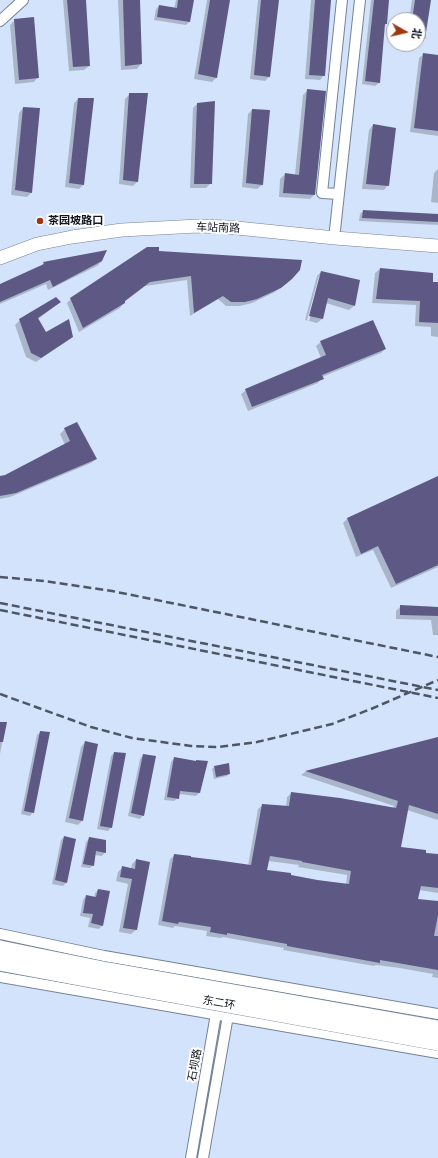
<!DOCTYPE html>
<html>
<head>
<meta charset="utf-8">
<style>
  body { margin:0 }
  #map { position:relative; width:438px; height:1158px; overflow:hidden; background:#d4e3fc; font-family:Montserrat,"Noto Sans SC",sans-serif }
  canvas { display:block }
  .north { position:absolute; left:386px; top:12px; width:40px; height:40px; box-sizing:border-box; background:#fff; border:1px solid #9fa1a5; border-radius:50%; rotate:98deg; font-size:11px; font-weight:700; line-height:16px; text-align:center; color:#10151e }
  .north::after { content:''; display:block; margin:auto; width:14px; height:18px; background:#9e3810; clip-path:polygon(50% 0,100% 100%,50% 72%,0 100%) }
</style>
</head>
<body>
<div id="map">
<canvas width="438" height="1158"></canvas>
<div class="north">北</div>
</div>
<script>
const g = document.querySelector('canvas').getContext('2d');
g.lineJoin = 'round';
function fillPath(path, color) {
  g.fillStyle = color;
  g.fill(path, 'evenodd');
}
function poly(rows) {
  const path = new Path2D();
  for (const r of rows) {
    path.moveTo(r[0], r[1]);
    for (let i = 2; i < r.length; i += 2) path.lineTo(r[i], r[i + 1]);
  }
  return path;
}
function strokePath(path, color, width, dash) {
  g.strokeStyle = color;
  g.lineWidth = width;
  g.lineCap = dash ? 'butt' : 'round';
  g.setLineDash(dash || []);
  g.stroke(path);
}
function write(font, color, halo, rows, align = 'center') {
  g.font = font + ' Montserrat,"Noto Sans SC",sans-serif';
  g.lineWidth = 4;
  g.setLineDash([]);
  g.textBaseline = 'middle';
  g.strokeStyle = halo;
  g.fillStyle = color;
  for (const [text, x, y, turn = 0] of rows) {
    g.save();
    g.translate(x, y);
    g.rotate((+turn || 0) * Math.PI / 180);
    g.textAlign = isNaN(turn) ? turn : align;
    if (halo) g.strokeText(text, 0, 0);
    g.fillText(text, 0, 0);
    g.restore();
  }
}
fillPath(poly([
  [63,0,85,0,89,66,84,70,69,71],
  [118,0,139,0,141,64,137,69,121,70],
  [176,0,193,0,189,22,186,25,154,20,156,9,159,6,174,9],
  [207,0,229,0,216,78,212,82,194,79],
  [258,0,278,0,269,77,265,81,250,79],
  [311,0,330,0,324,75,320,80,305,79],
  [371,0,388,0,386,24,384,26,379,83,375,86,362,84],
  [412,0,430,0,424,39,420,42,418,42,418,20,409,20],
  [15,20,38,77,34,82,15,84,10,25],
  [424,54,438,56,438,136,410,132,419,58],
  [307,91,314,195,310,199,279,197,280,179,285,174,295,175,303,95],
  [130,94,137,182,133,186,119,184,125,99],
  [78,99,84,184,79,189,65,187,74,103],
  [198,103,211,183,206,188,190,188,193,108],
  [23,108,31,193,27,197,11,195,19,113],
  [252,110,262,185,257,189,242,187,248,114],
  [373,125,388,185,384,190,362,189,369,130],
  [438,169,438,203,431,202,434,173],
  [363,211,438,215,438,225,359,221,360,214],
  [158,251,299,269,275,292,252,303,240,306,226,306,218,299,190,316,187,280,145,286,124,302,120,308,79,332,67,303,71,299],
  [102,261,97,266,48,290,46,284,0,304,0,285,41,266,44,263],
  [380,269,432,283,438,283,438,337,431,336,431,327,415,326,416,305,372,303,375,273],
  [321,272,354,306,349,310,326,303,322,319,317,323,305,320,317,276],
  [319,276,321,276,309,321,307,320],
  [55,306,38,319,46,334,72,336,67,341,36,362,26,357,15,325,20,320],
  [321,342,385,349,381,353,322,377,318,383,248,411,241,394,246,390,321,358,316,346],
  [65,429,96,459,91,463,10,497,0,499,0,477,5,476,65,445,60,434],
  [438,477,438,567,391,588,373,550,356,557,343,523,347,519],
  [401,606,438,607,438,635,433,635,431,620,396,619,396,611],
  [0,723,6,723,0,754],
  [41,732,33,812,30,816,21,814,37,735],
  [438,738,438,820,407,810,400,848,438,855,438,893,419,890,417,900,438,903,438,978,432,977,433,974,400,968,376,965,374,966,283,950,284,948,223,937,221,938,206,936,207,931,175,926,173,928,158,925,170,859,175,855,190,858,248,866,258,809,263,805,286,807,287,797,292,793,393,808,394,806,301,775,305,772],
  [268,861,299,865,298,867,347,875,346,885,266,871],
  [85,742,97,745,82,821,78,825,65,822,81,747],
  [114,753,111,827,108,831,97,829,111,756],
  [143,755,143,815,140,819,128,816,140,759],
  [174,758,199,793,196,796,179,794,178,798,174,801,164,800,171,762],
  [214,767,229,774,227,776,214,779,212,769],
  [64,837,66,883,63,886,52,884,61,840],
  [90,838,105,852,102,856,94,855,93,865,90,868,81,867,86,842],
  [136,860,136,930,131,934,119,932,128,884,116,881,118,872,123,867,131,869,132,864],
  [98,890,103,925,99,929,88,927,90,918,80,916,83,900,86,896,94,898,95,893]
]), '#0003');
fillPath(poly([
  [67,0,86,0,90,66,73,67],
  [123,0,140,0,142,64,125,66],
  [178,0,194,0,190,22,157,17,159,5,177,8],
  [210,0,230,0,217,78,198,74],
  [261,0,279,0,270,77,254,75],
  [315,0,331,0,325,76,309,75],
  [374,0,389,0,387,24,385,24,380,83,365,81],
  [415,0,431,0,425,39,418,38,418,20,412,20],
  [34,17,39,78,19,80,14,19],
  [423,53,438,55,438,131,414,128],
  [307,89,326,91,315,195,283,193,285,173,299,175],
  [129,93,148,93,138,182,123,180],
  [78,98,94,98,84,185,69,183],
  [215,101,212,184,194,184,197,103],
  [23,107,40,108,32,193,15,190],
  [252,109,270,110,263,185,246,183],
  [373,124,396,128,389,186,366,184],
  [363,210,438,214,438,222,362,218],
  [147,247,159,247,159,251,302,260,300,270,292,279,281,288,257,299,245,302,231,302,223,296,194,313,191,276,150,282,125,301,125,303,83,328,70,298],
  [107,250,102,261,53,287,50,280,0,302,0,284,44,264,43,262],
  [380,268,433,273,433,282,438,282,438,323,419,322,420,301,376,299],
  [321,271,360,280,355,306,328,298,323,319,309,316],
  [56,297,61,302,38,318,46,332,69,319,73,337,41,358,31,353,19,319],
  [373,320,386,349,322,375,324,379,252,407,245,389,326,355,320,341],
  [77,422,97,459,16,493,0,496,0,476,5,475,70,441,64,428],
  [438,476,438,565,396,584,378,546,361,554,347,518],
  [400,605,438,607,438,616,400,615],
  [0,722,7,722,3,742,0,742],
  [40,731,50,732,34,813,24,811],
  [438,737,438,814,409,805,401,847,426,850,426,853,438,854,438,888,421,886,418,899,438,901,438,915,434,936,438,936,438,970,380,960,380,963,287,946,287,944,227,933,227,935,210,932,211,927,179,922,178,924,162,921,174,854,191,856,191,857,216,860,251,865,262,804,289,806,291,792,340,798,396,808,398,801,305,771],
  [270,856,302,861,302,862,351,871,349,884,317,880,291,875,291,873,267,870],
  [85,741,98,744,83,821,69,818],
  [114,752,126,753,112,828,100,826],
  [143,754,156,756,144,816,131,813],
  [174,757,196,761,196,760,208,761,200,793,180,791,179,799,167,797],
  [229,763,230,774,216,777,214,766],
  [64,836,76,839,67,883,55,880],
  [89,837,106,840,106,853,96,851,94,866,83,864],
  [136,859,150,862,137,930,123,928,132,879,120,877,122,866,135,869],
  [98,889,110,891,103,926,91,923,93,914,83,913,86,895,96,897]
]), '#5d5984');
const minor = poly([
  [0,21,23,0],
  [339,194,322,193,342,0],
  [335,230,360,0],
  [0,934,104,956,438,1014],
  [0,977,438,1053],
  [191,1158,217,1008],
  [203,1158,229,1010]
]);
const major = poly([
  [0,258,37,244,72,237,122,230,198,226,227,227,335,238,438,246]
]);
strokePath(minor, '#748298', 12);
strokePath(major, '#748298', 14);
strokePath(minor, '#fff', 10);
strokePath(major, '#fff', 13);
strokePath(poly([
  [0,577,44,581,112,591,438,657],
  [0,603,438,690],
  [0,610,438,698],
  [0,694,91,727,132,738,191,746,218,747,257,742,332,724,371,709,438,680]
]), '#4e5664', 2.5, [8, 4]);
const highwayBridge = poly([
  [0,948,108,970,438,1028],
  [0,963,122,986,438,1043]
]);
strokePath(highwayBridge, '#748298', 16, []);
strokePath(highwayBridge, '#fff', 15);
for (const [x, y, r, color] of [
  [40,221,4,"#9e3810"]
]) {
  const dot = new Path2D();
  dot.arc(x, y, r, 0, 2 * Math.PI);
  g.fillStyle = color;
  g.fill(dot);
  strokePath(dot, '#fff', 1.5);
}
write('bold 11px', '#10151e', '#fff', [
  ["茶园坡路口",48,221]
], 'left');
write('11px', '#10151e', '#fff', [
  ["车站南路",218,228,2],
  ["东二环",219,1003,10],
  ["石坝路",195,1065,-80]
]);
</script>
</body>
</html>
